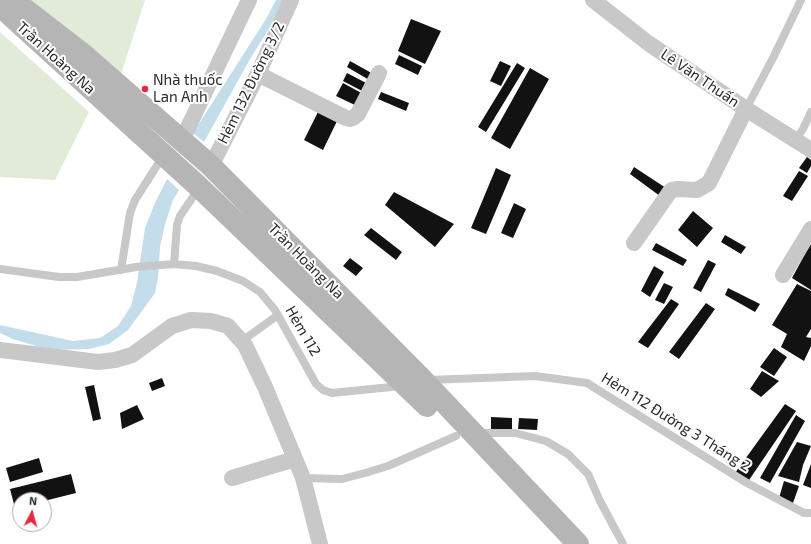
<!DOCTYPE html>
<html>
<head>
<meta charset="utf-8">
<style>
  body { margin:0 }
  #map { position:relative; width:811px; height:544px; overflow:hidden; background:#fff; font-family:"Exo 2",sans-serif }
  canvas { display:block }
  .north { position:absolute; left:12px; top:492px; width:40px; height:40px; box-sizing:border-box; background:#fff; border:1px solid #aaa; border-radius:50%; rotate:6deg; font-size:11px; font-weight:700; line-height:16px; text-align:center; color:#2b2b2b }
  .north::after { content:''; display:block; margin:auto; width:14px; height:18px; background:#ea263c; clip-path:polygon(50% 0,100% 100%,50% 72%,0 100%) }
</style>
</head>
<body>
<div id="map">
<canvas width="811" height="544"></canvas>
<div class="north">N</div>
</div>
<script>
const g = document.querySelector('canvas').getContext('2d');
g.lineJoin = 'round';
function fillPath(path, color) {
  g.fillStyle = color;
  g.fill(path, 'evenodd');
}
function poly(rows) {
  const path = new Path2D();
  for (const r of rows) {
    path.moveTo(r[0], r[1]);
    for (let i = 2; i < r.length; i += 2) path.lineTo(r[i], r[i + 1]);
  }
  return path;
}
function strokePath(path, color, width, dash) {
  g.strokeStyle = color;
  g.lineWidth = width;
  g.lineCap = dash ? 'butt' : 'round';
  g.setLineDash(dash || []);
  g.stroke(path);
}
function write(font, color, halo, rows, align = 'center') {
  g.font = font + ' "Exo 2",sans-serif';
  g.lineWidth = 4;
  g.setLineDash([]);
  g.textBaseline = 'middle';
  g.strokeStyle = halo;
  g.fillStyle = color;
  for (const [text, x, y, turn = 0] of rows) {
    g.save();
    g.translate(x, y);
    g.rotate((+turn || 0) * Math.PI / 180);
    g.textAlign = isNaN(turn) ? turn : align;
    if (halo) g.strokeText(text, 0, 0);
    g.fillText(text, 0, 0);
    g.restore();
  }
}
fillPath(poly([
  [27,0,145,0,120,77],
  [0,32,89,112,55,180,0,177]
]), '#e2ead8');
fillPath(poly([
  [276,0,287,0,250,59,204,142,193,133,266,19],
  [167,179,179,190,173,200,165,224,160,247,158,278,155,293,128,330,109,344,89,349,49,350,13,339,0,333,0,325,73,341,100,338,118,326,131,306,137,283,145,228,155,203]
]), '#c3ddeb');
fillPath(poly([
  [411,19,441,31,425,64,398,51],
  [399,55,422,66,418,75,395,64],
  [350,61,375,75,371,81,347,67],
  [500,61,511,66,501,86,490,81],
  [517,63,525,68,486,132,478,127],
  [530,68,549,79,510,149,491,138],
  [347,73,368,84,364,92,343,81],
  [343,83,365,95,359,107,336,96],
  [381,92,409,103,406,111,378,99],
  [320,108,339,117,323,150,304,140],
  [807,157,811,160,811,166,807,173,799,168],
  [634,167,669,190,664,199,630,174],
  [496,168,511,175,486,234,471,228],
  [799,171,808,176,792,201,783,196],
  [394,192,454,224,435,247,385,205],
  [514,203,526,209,513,238,501,233],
  [693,211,713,228,697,247,678,230],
  [371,228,402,252,396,260,364,235],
  [725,235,746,247,741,254,721,242],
  [656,243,687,260,683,266,652,250],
  [811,243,811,290,792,278],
  [350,258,363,268,356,276,343,266],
  [708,260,716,264,701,292,693,288],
  [654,266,664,272,650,297,641,291],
  [664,283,673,287,664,304,655,300],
  [797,284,811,291,811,329,806,337,811,338,811,346,804,361,781,347,787,334,772,325],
  [728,288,760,304,755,312,725,295],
  [671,299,679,304,648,348,638,342],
  [706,303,715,309,679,359,669,352],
  [774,348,787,357,774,376,760,367],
  [762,371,779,381,761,397,750,389],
  [162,378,165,386,152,391,149,383],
  [94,385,101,419,93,421,85,387],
  [785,404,796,411,747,483,735,473],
  [137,405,144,419,122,429,120,413],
  [796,415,805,421,770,483,760,478],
  [491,417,512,418,512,430,491,430],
  [519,418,538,419,537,430,518,429],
  [797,442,811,446,803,465,799,482,778,476],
  [39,458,43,472,10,482,6,468],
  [811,464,811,488,803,485],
  [71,474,76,493,44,501,44,500,20,500,20,507,15,508,10,489],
  [784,481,799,486,793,503,779,498]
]), '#121212');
strokePath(poly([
  [746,109,773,58,801,0],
  [795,140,803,129,811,112],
  [174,264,177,225,180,216,199,188],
  [0,269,59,277,77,277,136,267,174,264,196,266,217,271,243,281,260,292,275,310,316,384,323,390,332,393,401,386],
  [121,270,130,213,135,200,158,164],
  [242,341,278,315],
  [428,380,535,376,587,383,747,483,804,513,811,513],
  [478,433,515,433,546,441,568,454,588,474,600,501,623,544],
  [303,478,342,479,365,473,388,466,456,436]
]), '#c8c8c8', 8);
strokePath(poly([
  [593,0,648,43,746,109,811,150],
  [258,74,346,118,350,119,353,118,358,114,379,73],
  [182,140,249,0],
  [211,166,258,74,291,0],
  [634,243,669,193,672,190,678,189,697,190,709,183,746,109],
  [783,275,811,229],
  [0,350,98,362,115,360,132,355,172,326,191,320,211,321,228,326,245,345,265,387,303,478,320,544],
  [232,478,295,459]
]), '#c8c8c8', 16);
strokePath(poly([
  [13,0,84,55,211,166,423,380,578,544],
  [0,6,199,187,427,406]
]), '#b5b5b5', 22);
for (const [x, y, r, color] of [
  [145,89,4,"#ea263c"]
]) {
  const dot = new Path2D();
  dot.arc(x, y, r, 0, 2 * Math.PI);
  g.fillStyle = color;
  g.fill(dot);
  strokePath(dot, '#fff', 1.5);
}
write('15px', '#2b2b2b', '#fff', [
  ["Trần Hoàng Na",56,58,42],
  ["Lê Văn Thuấn",700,78,34],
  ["Hẻm 132 Đường 3/2",251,83,-64],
  ["Trần Hoàng Na",306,261,45],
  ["Hẻm 112",303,331,60],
  ["Hẻm 112 Đường 3 Tháng 2",676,422,32]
]);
write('15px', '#2b2b2b', '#fff', [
  ["Nhà thuốc",153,80],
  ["Lan Anh",153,97]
], 'left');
</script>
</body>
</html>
